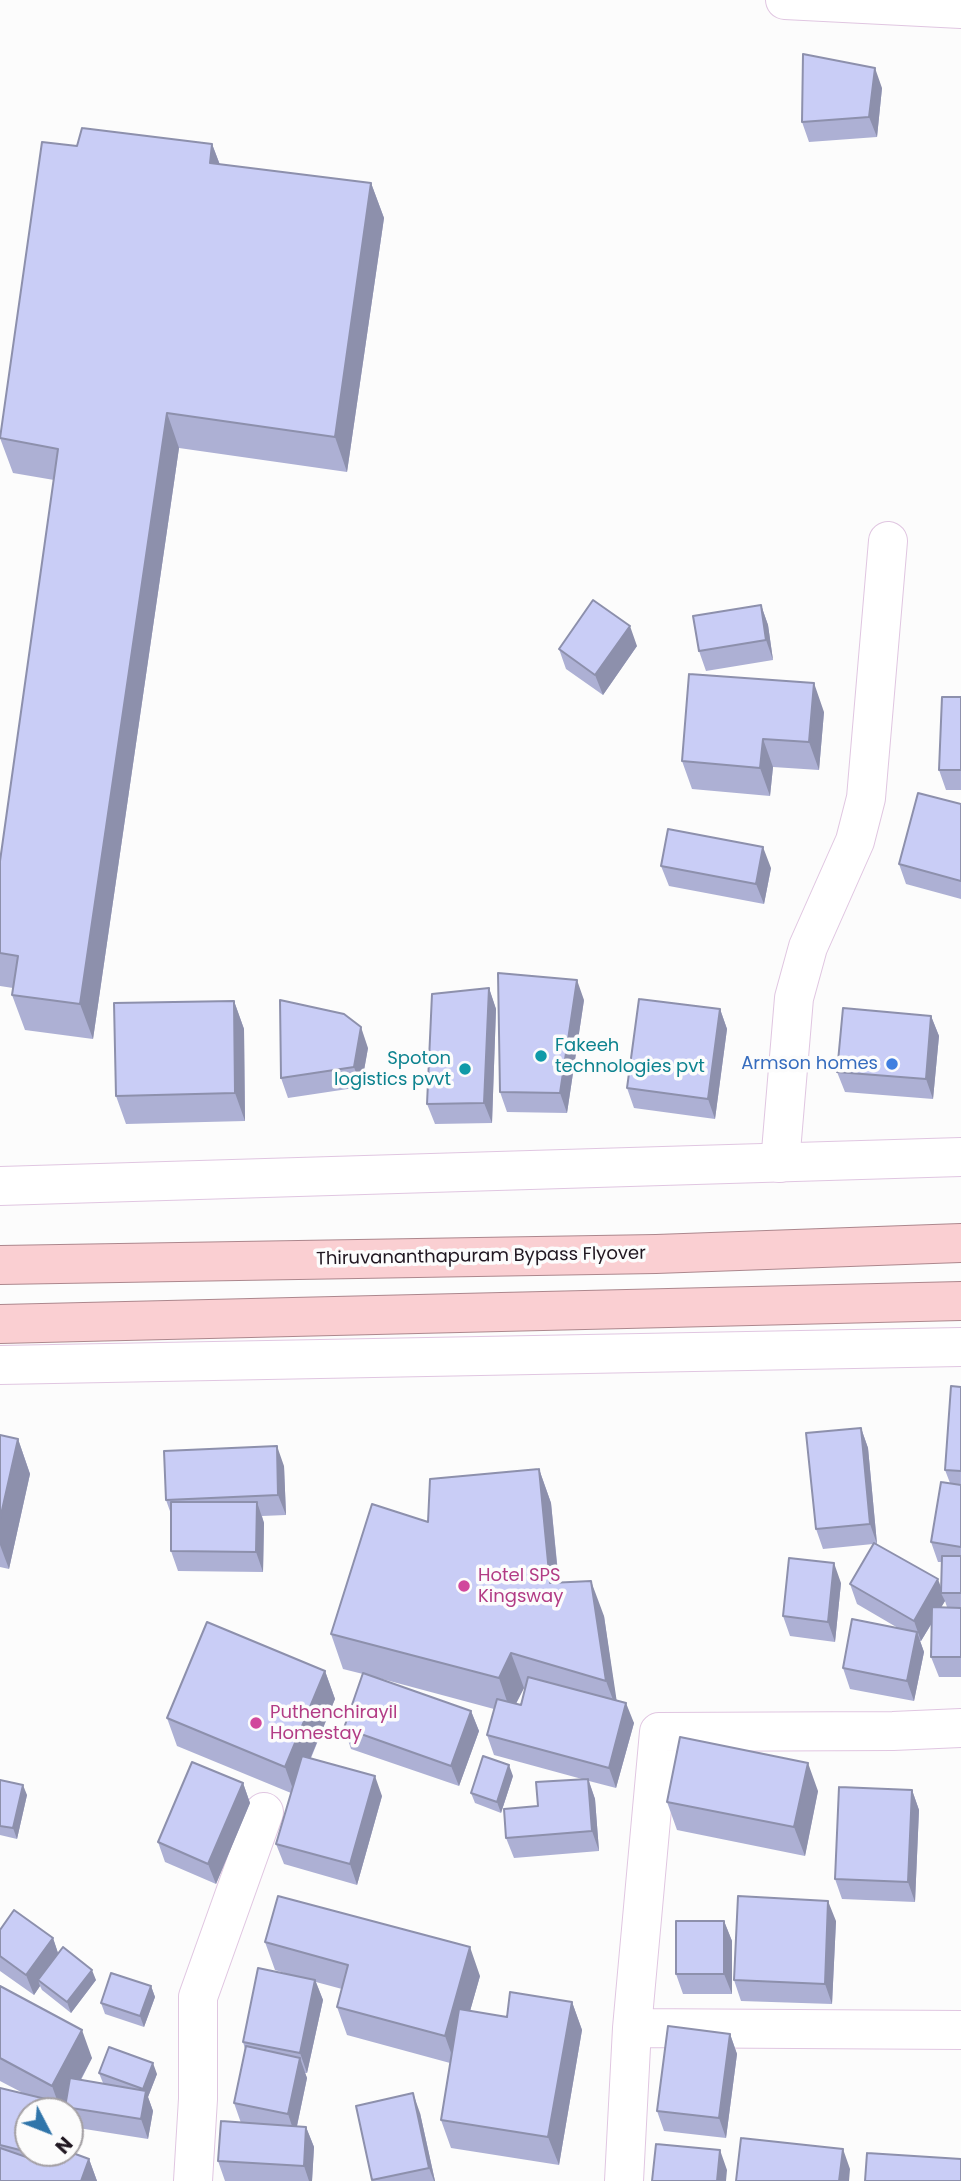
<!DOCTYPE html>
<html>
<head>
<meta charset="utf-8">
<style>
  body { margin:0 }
  #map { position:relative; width:961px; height:2181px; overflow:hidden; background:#fcfcfc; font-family:Poppins,sans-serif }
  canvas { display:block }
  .north { position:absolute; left:14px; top:2097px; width:70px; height:70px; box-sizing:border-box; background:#fcfcfc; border:2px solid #a4a0a4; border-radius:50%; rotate:132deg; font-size:19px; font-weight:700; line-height:28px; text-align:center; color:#201721 }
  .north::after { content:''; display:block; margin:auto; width:24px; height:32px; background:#3075aa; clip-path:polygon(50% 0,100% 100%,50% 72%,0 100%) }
</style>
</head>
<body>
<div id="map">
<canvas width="961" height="2181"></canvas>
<div class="north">N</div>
</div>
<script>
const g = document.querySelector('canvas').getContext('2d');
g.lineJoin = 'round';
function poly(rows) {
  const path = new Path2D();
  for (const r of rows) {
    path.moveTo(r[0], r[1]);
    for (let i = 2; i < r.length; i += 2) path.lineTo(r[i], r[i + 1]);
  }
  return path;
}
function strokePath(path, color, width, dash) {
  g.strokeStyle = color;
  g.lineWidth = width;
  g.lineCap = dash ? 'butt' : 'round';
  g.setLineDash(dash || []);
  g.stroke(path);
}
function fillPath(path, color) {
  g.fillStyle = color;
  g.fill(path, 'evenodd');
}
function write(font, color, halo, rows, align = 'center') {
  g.font = font + ' Poppins,sans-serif';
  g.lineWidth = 7;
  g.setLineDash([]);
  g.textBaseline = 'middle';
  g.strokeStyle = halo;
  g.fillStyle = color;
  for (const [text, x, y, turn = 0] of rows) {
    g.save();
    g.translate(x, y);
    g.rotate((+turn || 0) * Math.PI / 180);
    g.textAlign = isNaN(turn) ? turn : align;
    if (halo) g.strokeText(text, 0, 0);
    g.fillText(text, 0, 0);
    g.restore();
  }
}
const minor = poly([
  [785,0,961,9],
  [780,1163,794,998,808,947,855,841,866,798,888,541],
  [632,2028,961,2030],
  [193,2181,198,2099,198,1997,264,1812],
  [624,2181,632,2028,659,1732,893,1731,961,1728]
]);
const tertiary = poly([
  [0,1186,961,1157],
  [0,1365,961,1347]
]);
const trunk = poly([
  [0,1265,656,1254,961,1243],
  [0,1324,961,1301]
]);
strokePath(minor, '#e0c6e1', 40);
strokePath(tertiary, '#e0c6e1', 40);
strokePath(trunk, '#ac878d', 40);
strokePath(minor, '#fff', 38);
strokePath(tertiary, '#fff', 38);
strokePath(trunk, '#facfd2', 38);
fillPath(poly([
  [882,88,877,137,809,142,802,122],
  [212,144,220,165,371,183,384,218,347,472,179,448,93,1039,25,1030,12,995,13,988,0,986,0,861,54,480,13,473,0,438,77,146],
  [761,605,768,625,773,660,706,671,699,651],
  [637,646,603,695,566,669,559,649],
  [961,697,961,790,946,790,939,770],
  [824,712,819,770,773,767,770,796,692,789,682,761],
  [961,804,961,899,906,884,899,864],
  [661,866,771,868,764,904,669,886],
  [489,988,496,1009,492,1123,435,1124,427,1104],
  [584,1000,567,1113,507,1112,500,1092],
  [234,1001,244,1029,245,1121,126,1124,116,1096],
  [720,1009,727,1029,715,1119,634,1108,627,1088],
  [931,1016,939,1036,933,1099,845,1092,837,1072],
  [368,1048,361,1087,288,1098,281,1078],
  [961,1387,961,1677,939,1677,931,1657,932,1623,921,1641,920,1641,924,1652,914,1701,850,1689,843,1668,898,1628,857,1604,850,1584,873,1544,823,1549,816,1529,861,1428,868,1448,877,1544,875,1544,942,1589,942,1562,938,1562,931,1542,950,1483,945,1470],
  [945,1601,947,1607,941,1607],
  [0,1435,18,1439,30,1474,9,1569,0,1567],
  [284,1466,286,1515,262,1516,264,1523,263,1572,178,1571,171,1551,171,1514,166,1500],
  [539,1469,551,1503,559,1582,604,1616,616,1701,634,1723,616,1788,589,1781,595,1799,599,1851,514,1858,506,1838,538,1806,582,1779,494,1755,487,1735,494,1709,371,1676,471,1711,479,1731,459,1786,351,1749,344,1728,363,1674,343,1669,331,1634,428,1522],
  [524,1688,525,1688,521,1705,516,1704],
  [841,1583,835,1642,790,1636,783,1616],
  [325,1671,335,1699,311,1758,382,1796,357,1885,284,1864,276,1844,291,1793,177,1746,167,1718],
  [513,1776,501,1813,475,1803,471,1793],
  [0,1780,27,1795,17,1839,0,1835],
  [243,1783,250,1803,216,1884,165,1862,158,1842],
  [912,1790,919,1810,915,1902,842,1899,835,1879],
  [818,1791,805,1856,677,1830,667,1802],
  [724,1921,732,1941,732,1994,683,1994,676,1974],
  [836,1921,832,2004,741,2001,734,1980],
  [0,1930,53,1938,58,1953,96,1980,71,2013,42,1990,40,1986,34,1995,0,1971],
  [265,1942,480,1976,470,2011,507,2017,572,2002,582,2030,559,2165,451,2148,441,2120,450,2063,347,2035,337,2007,342,1989,316,1982,323,2000,307,2073,305,2073,307,2078,297,2126,306,2127,314,2147,312,2181,225,2181,218,2161,241,2123,234,2103,245,2049,243,2042,294,1976,275,1970],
  [0,1986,92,2058,81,2080,103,2083,99,2073,157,2074,148,2097,153,2111,148,2139,72,2127,70,2121,70,2111,66,2111,65,2108,64,2111,56,2111,53,2109,28,2111,28,2153,70,2153,89,2159,97,2181,0,2181,0,2088,23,2093,0,2081],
  [151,1986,155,1997,144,2027,105,2014,101,2003],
  [730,2034,737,2054,726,2138,664,2131,657,2111],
  [356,2106,420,2113,435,2181,373,2181]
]), '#adb0d4');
fillPath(poly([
  [875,68,882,88,877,137,869,117],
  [212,144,225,178,210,163],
  [371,183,384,218,347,472,335,437],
  [167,413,179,448,93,1039,80,1004],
  [761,605,768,625,773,660,766,640],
  [630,626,637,646,603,695,595,675],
  [814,683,824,712,819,770,809,742],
  [763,739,773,767,770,796,760,768],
  [763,847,771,868,764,904,756,884],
  [577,980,584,1000,567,1113,560,1093],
  [489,988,496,1009,492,1123,484,1103],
  [234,1001,244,1029,245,1121,235,1093],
  [720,1009,727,1029,715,1119,708,1099],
  [931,1016,939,1036,933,1099,926,1079],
  [361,1027,368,1048,361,1087,354,1067],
  [861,1428,868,1448,877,1544,870,1524],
  [18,1439,30,1474,9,1569,0,1545,0,1519],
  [277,1446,284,1466,286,1515,278,1495],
  [539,1469,551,1503,562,1617,550,1583],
  [257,1502,264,1523,263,1572,256,1552],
  [834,1563,841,1583,835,1642,828,1622],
  [938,1579,943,1593,941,1593,945,1601,921,1641,914,1621],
  [591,1581,604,1616,619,1716,606,1681],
  [917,1632,924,1652,914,1701,907,1681],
  [511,1653,524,1688,511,1713,499,1678],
  [325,1671,335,1699,295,1795,285,1767],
  [626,1703,634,1723,616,1788,609,1768],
  [471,1711,479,1731,459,1786,451,1766],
  [808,1763,818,1791,805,1856,794,1827],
  [509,1765,513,1776,501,1813,497,1802],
  [375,1776,382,1796,357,1885,350,1864],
  [588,1779,595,1799,599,1851,592,1831],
  [243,1783,250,1803,216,1884,208,1864],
  [23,1785,27,1795,17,1839,13,1828],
  [912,1790,919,1810,915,1902,908,1882],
  [828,1901,836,1921,832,2004,825,1984],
  [724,1921,732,1941,732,1994,724,1974],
  [53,1938,60,1959,38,1980,40,1986,34,1995,26,1975],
  [470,1947,480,1976,455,2064,445,2036],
  [92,1970,96,1980,71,2013,67,2002],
  [315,1980,323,2000,307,2073,300,2053],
  [151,1986,155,1997,144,2027,140,2016],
  [572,2002,582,2030,559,2165,548,2137],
  [82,2030,92,2058,66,2107,65,2107,65,2108,64,2111,61,2111,52,2086],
  [730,2034,737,2054,726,2138,719,2118],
  [300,2058,307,2078,295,2135,288,2114],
  [153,2063,157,2074,148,2097,153,2111,148,2139,141,2119,145,2094,143,2089],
  [413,2093,420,2113,435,2181,434,2181,429,2168],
  [50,2100,54,2111,47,2111],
  [306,2127,314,2147,312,2181,309,2181,304,2166],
  [843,2149,850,2169,849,2181,839,2181],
  [720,2150,727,2170,726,2181,717,2181],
  [89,2159,97,2181,81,2181]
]), '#8d90ac');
const building = poly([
  [803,54,875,68,869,117,802,122,803,54],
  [82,128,212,144,210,163,371,183,335,437,167,413,80,1004,12,995,18,956,0,953,0,861,58,449,0,438,42,142,77,146,82,128],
  [593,600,630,626,595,675,559,649,593,600],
  [761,605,766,640,699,651,693,616,761,605],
  [689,674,814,683,809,742,763,739,760,768,682,761,689,674],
  [942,697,961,697,961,770,939,770,942,697],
  [918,793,961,804,961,881,899,864,918,793],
  [668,829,763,847,756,884,661,866,668,829],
  [498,973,577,980,560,1093,500,1092,498,973],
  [489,988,484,1103,427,1104,432,994,489,988],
  [639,999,720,1009,708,1099,627,1088,639,999],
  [280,1000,344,1014,361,1027,354,1067,281,1078,280,1000],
  [234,1001,235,1093,116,1096,114,1003,234,1001],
  [843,1008,931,1016,926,1079,837,1072,843,1008],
  [951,1386,961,1387,961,1471,945,1470,951,1386],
  [861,1428,870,1524,816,1529,806,1433,861,1428],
  [0,1435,18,1439,0,1519,0,1435],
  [277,1446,278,1495,166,1500,164,1451,277,1446],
  [539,1469,550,1583,591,1581,606,1681,511,1653,499,1678,331,1634,372,1504,428,1522,430,1479,539,1469],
  [941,1482,961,1485,961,1547,931,1542,941,1482],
  [171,1502,257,1502,256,1552,171,1551,171,1502],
  [874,1543,938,1579,914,1621,850,1584,874,1543],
  [942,1556,961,1556,961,1593,941,1593,942,1556],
  [789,1558,834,1563,828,1622,783,1616,789,1558],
  [932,1607,961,1608,961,1657,931,1657,932,1607],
  [852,1619,917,1632,907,1681,843,1668,852,1619],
  [207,1622,325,1671,285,1767,167,1718,207,1622],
  [363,1673,471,1711,451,1766,344,1728,363,1673],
  [528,1677,626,1703,609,1768,487,1735,497,1699,521,1705,528,1677],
  [680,1737,808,1763,794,1827,667,1802,680,1737],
  [302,1756,375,1776,350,1864,276,1844,302,1756],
  [483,1756,509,1765,497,1802,471,1793,483,1756],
  [192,1762,243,1783,208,1864,158,1842,192,1762],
  [588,1779,592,1831,506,1838,504,1809,538,1806,536,1782,588,1779],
  [0,1780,23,1785,13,1828,0,1826,0,1780],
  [839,1787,912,1790,908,1882,835,1879,839,1787],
  [278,1896,470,1947,445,2036,337,2007,348,1965,265,1942,278,1896],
  [738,1896,828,1901,825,1984,734,1980,738,1896],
  [14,1910,53,1938,26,1975,0,1956,0,1930,14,1910],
  [676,1921,724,1921,724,1974,676,1974,676,1921],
  [63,1947,92,1970,67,2002,38,1980,63,1947],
  [258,1968,315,1980,300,2053,243,2042,258,1968],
  [111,1973,151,1986,140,2016,101,2003,111,1973],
  [0,1986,82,2030,52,2086,0,2058,0,1986],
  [510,1992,572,2002,548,2137,441,2120,459,2009,507,2017,510,1992],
  [668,2026,730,2034,719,2118,657,2111,668,2026],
  [246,2046,300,2058,288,2114,234,2103,246,2046],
  [109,2047,153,2063,143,2089,99,2073,109,2047],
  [70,2078,146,2091,141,2119,65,2107,70,2078],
  [0,2088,50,2100,47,2111,28,2111,28,2152,0,2145,0,2088],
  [413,2093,429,2168,372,2180,356,2106,413,2093],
  [221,2121,306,2127,304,2166,218,2161,221,2121],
  [741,2138,843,2149,839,2181,736,2181,741,2138],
  [656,2144,720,2150,717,2181,652,2181,656,2144],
  [0,2148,32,2159,34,2153,70,2152,89,2159,81,2181,0,2181,0,2148],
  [867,2153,961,2159,961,2181,865,2181,867,2153]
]);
fillPath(building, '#c9cdf6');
strokePath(building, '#8d90ac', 2);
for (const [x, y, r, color] of [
  [541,1056,7,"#0f9aa8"],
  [892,1064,7,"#3f7fe0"],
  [465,1069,7,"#0f9aa8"],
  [464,1586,7,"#d1479c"],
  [256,1723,7,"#d1479c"]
]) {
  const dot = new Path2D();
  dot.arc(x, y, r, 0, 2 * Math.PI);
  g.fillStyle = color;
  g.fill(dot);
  strokePath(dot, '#fcfcfc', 2.5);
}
write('18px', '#0d838f', '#fcfcfc', [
  ["Fakeeh",555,1046],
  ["technologies pvt",555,1067],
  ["Spoton",451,1059,"right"],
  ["logistics pvvt",451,1080,"right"]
], 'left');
write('18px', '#366cbe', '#fcfcfc', [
  ["Armson homes",878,1064]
], 'right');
write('18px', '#201721', '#fcfcfc', [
  ["Thiruvananthapuram Bypass Flyover",481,1257,-1]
]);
write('18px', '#b23c85', '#fcfcfc', [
  ["Hotel SPS",478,1576],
  ["Kingsway",478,1597],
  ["Puthenchirayil",270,1713],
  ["Homestay",270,1734]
], 'left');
</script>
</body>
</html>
